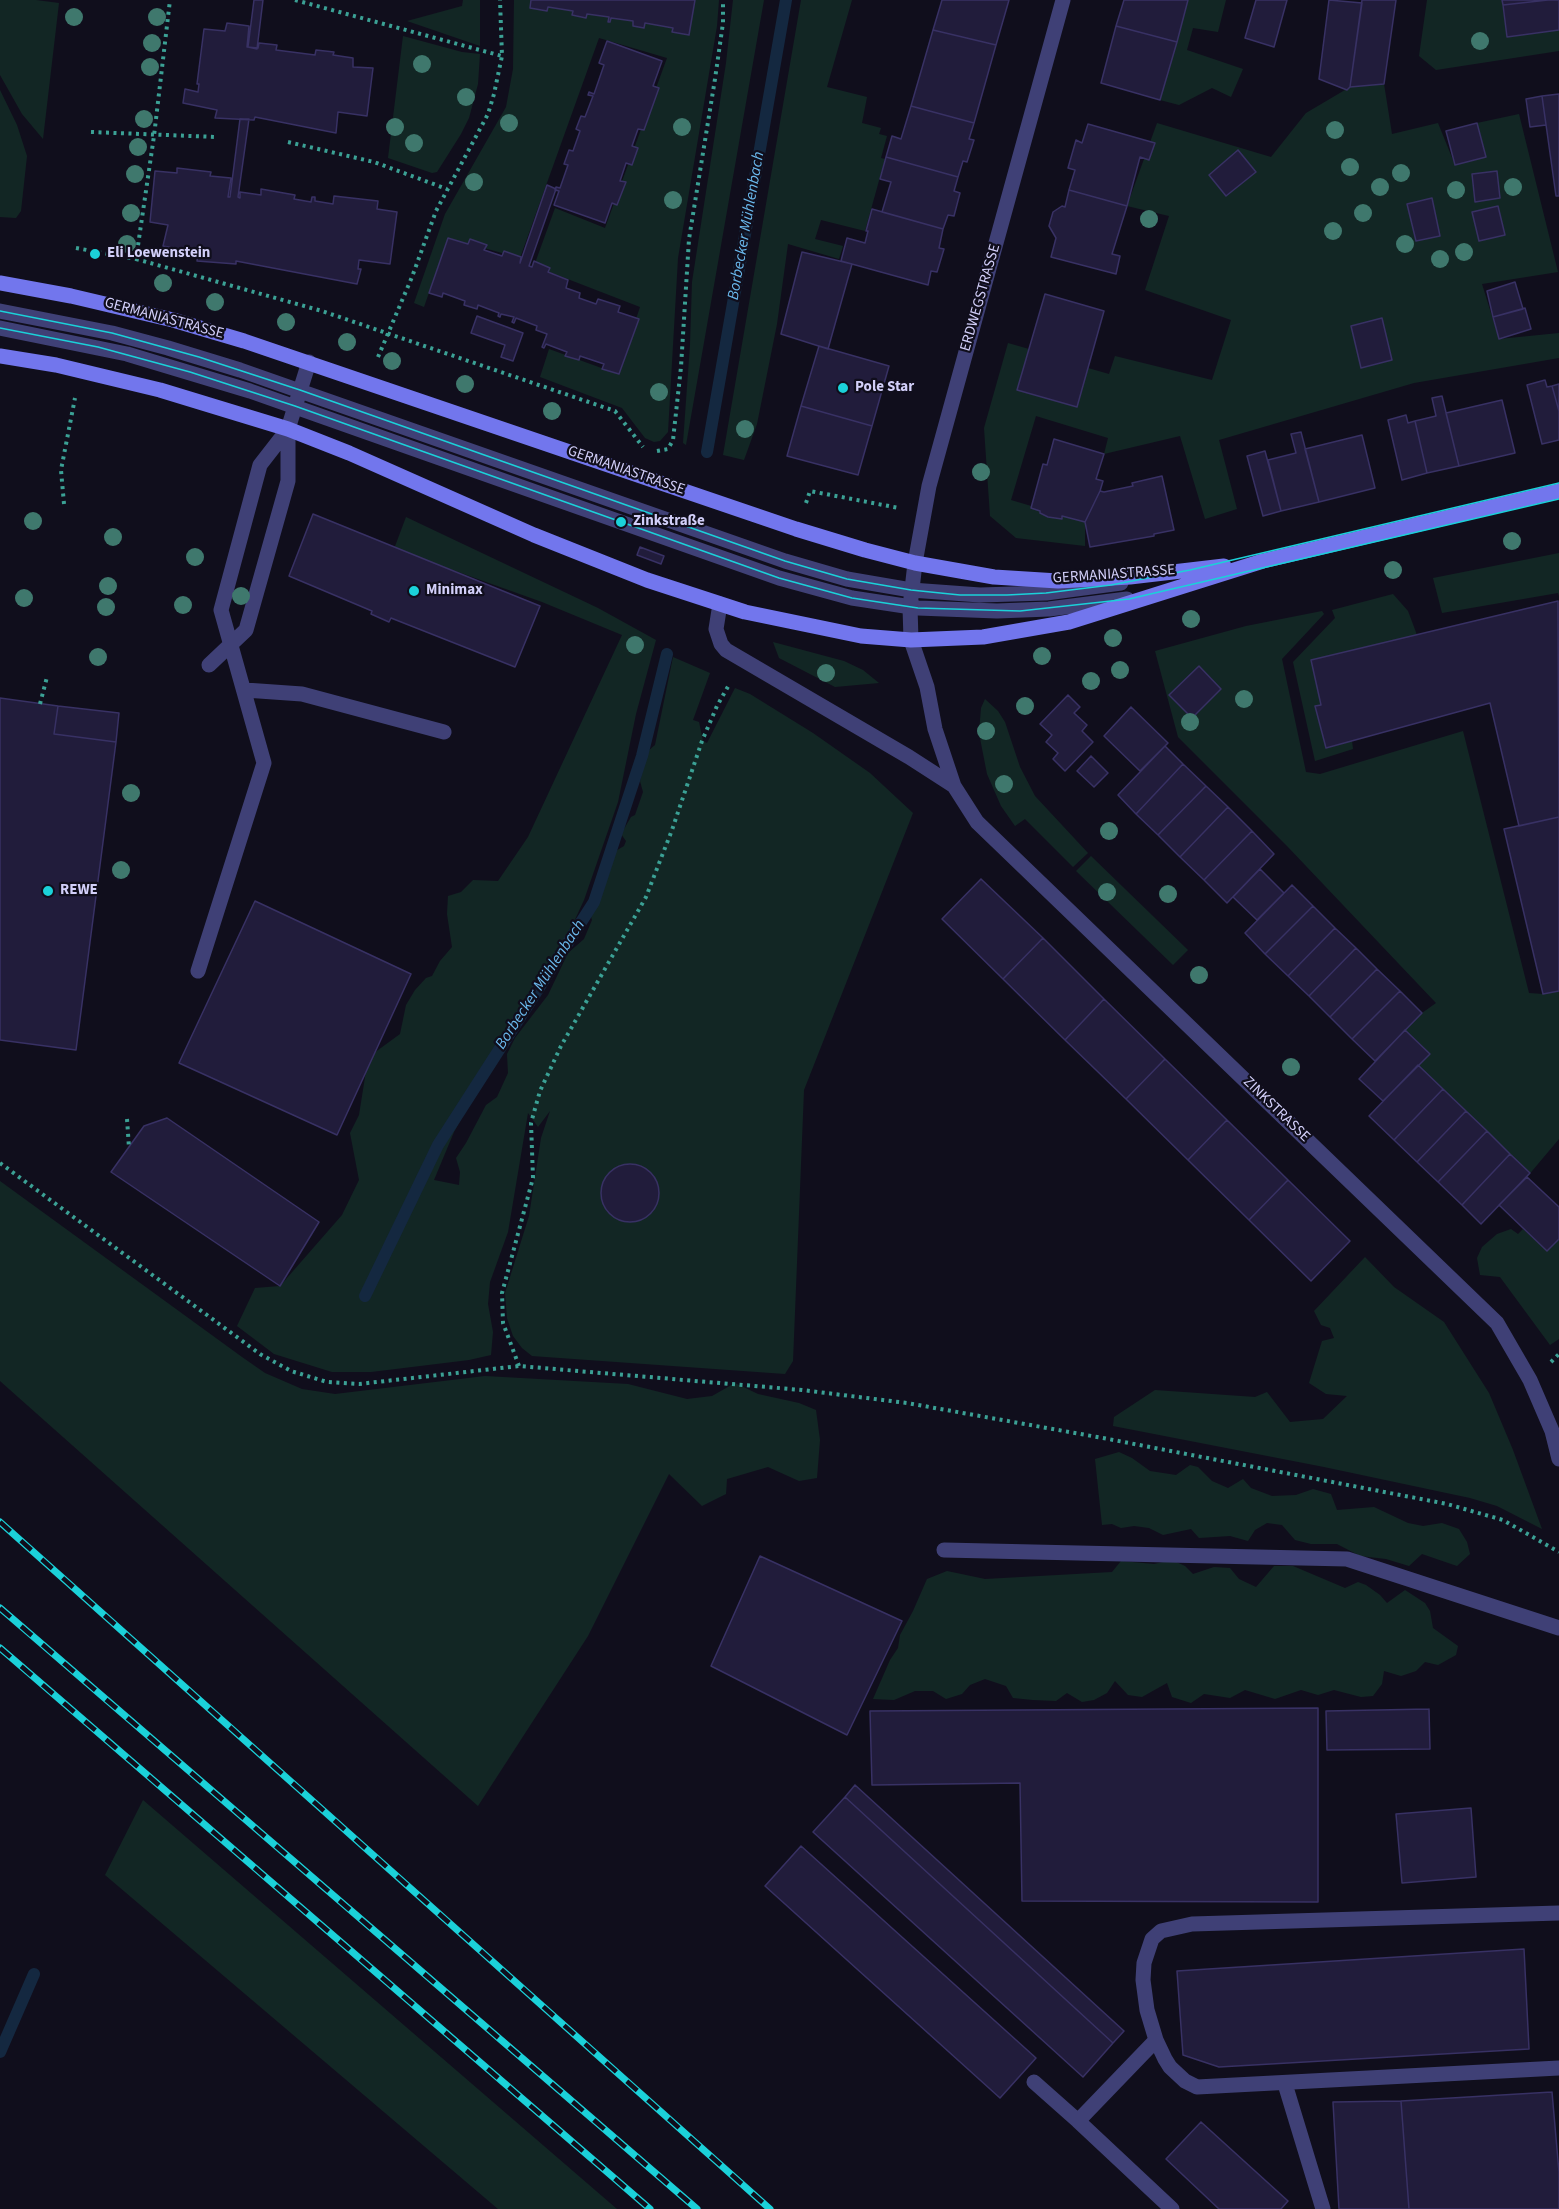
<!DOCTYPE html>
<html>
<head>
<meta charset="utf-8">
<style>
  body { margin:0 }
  canvas { display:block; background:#100e1c }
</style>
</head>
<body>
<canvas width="1559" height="2209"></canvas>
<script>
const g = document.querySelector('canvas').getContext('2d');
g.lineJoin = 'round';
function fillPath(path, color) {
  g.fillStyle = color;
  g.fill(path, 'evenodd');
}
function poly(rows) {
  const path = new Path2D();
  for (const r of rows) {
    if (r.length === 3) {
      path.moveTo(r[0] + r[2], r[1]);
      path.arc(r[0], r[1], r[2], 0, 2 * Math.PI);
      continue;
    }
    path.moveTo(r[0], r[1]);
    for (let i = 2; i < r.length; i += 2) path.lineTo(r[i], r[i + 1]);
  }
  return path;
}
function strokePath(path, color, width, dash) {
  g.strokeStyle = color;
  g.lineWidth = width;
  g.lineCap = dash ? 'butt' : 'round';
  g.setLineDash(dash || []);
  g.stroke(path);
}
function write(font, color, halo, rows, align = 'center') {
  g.font = font + ' "Source Sans 3",sans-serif';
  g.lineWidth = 4.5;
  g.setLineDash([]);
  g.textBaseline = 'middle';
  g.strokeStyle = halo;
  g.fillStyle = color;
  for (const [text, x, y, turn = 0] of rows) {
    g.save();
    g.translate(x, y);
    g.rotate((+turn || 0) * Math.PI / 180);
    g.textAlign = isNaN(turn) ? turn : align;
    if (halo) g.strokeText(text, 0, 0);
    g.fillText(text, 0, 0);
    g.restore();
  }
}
fillPath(poly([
  [0,0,36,0,59,3,43,139,22,114,0,75],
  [463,0,480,0,480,46,407,21,462,6],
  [514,0,719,0,717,26,678,258,668,432,660,441,654,442,645,438,622,408,540,377,549,349,618,374,640,307,534,266,555,208,605,228,667,58,599,38,520,258,448,238,424,307,414,303,445,214,506,107,513,69],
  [733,0,764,0,686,445,683,443,690,345,692,282,726,63],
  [801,0,852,0,827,87,867,97,862,123,881,128,879,134,887,136,881,158,885,159,865,231,821,220,815,239,843,246,839,259,788,244,777,324,757,424,744,460,723,455],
  [1188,0,1226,0,1218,32,1193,28,1187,50,1243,69,1231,97,1212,88,1179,105,1160,100],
  [1427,0,1502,0,1507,37,1559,30,1559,51,1436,70,1419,56],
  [403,36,462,52,480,54,478,84,469,118,461,134,437,172,432,173,388,158],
  [1384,84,1392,134,1438,123,1455,165,1486,157,1477,123,1519,114,1558,272,1482,284,1499,339,1559,333,1559,358,1414,383,1219,440,1237,509,1205,519,1180,436,1104,454,1108,438,1036,416,1011,500,1085,522,1085,546,1016,538,990,516,984,428,1008,343,1029,349,1077,407,1088,368,1109,374,1115,356,1212,380,1231,320,1145,290,1169,216,1127,206,1157,123,1271,157,1306,113,1350,87],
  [0,90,17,125,27,156,21,211,16,218,0,217],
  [406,517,598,608,656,640,636,714,618,802,584,900,566,939,523,1008,454,1132,434,1180,459,1185,460,1172,456,1158,466,1143,486,1105,497,1097,508,1073,507,1054,515,1038,548,995,568,953,584,939,592,920,589,910,595,882,605,869,614,852,624,846,626,841,621,834,631,817,635,815,643,792,640,781,648,751,655,745,673,657,710,673,693,720,699,722,703,741,707,743,735,688,750,694,813,733,870,773,913,813,804,1090,793,1361,785,1374,532,1356,522,1348,513,1336,507,1318,505,1293,529,1216,541,1138,550,1111,538,1127,528,1113,508,1232,490,1282,488,1304,493,1332,491,1355,469,1360,371,1372,332,1372,274,1354,237,1326,255,1288,280,1286,342,1215,359,1180,350,1133,359,1115,366,1071,374,1053,400,1034,406,1005,415,990,426,978,432,976,440,961,452,947,447,914,448,896,461,892,473,880,498,881,528,837,622,635,542,602,394,549],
  [1559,553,1559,596,1558,593,1442,613,1433,578],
  [1393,594,1408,611,1417,635,1311,660,1321,705,1327,748,1352,741,1353,749,1315,761,1293,662,1335,618,1332,610],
  [1322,611,1324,614,1282,659,1306,772,1320,774,1463,731,1529,993,1543,994,1559,991,1559,1139,1527,1177,1418,1065,1430,1054,1405,1030,1422,1013,1436,1003,1287,846,1178,737,1155,651,1246,626],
  [773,642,844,661,863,670,879,683,835,687,779,658],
  [985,699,998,711,1005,722,1020,767,1035,796,1088,853,1073,867,1025,819,1015,826,1001,806,987,774,979,733,981,708],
  [1091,856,1188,950,1173,965,1076,871],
  [0,1181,242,1357,265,1373,302,1389,335,1394,485,1376,628,1384,687,1399,712,1396,735,1383,758,1394,799,1403,816,1410,820,1440,817,1478,799,1481,768,1467,727,1479,726,1494,702,1506,669,1474,588,1636,478,1806,0,1381],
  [1511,1229,1518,1234,1523,1229,1547,1251,1559,1239,1559,1339,1550,1345,1500,1277,1480,1275,1477,1258,1482,1247,1497,1234],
  [1365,1257,1394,1287,1444,1322,1489,1393,1513,1450,1542,1529,1497,1506,1470,1498,1324,1467,1113,1426,1114,1417,1155,1390,1255,1397,1267,1392,1290,1422,1323,1419,1347,1396,1326,1394,1309,1383,1322,1341,1334,1338,1330,1328,1321,1325,1314,1311],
  [1119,1452,1132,1458,1150,1471,1176,1475,1190,1465,1198,1467,1212,1481,1228,1488,1243,1479,1251,1488,1272,1496,1296,1495,1313,1489,1331,1494,1337,1510,1374,1507,1408,1523,1423,1526,1442,1523,1459,1529,1467,1542,1470,1554,1457,1566,1422,1554,1409,1566,1386,1559,1360,1556,1337,1544,1311,1544,1295,1540,1282,1525,1267,1523,1255,1530,1248,1541,1230,1536,1199,1538,1191,1529,1163,1535,1149,1528,1134,1526,1121,1528,1112,1524,1102,1525,1095,1459],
  [1172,1560,1185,1566,1193,1574,1214,1567,1230,1568,1239,1579,1256,1587,1274,1566,1293,1566,1345,1588,1358,1582,1366,1585,1380,1595,1387,1603,1405,1590,1425,1603,1430,1611,1433,1628,1458,1646,1456,1655,1438,1665,1425,1662,1416,1671,1401,1676,1384,1671,1382,1684,1373,1696,1361,1697,1334,1690,1318,1695,1301,1690,1275,1699,1245,1690,1230,1698,1204,1694,1191,1703,1172,1697,1167,1683,1142,1697,1128,1695,1115,1681,1107,1693,1094,1700,1082,1702,1067,1693,1056,1701,1033,1700,1013,1698,1006,1686,985,1679,970,1685,962,1694,946,1699,933,1691,915,1691,894,1700,873,1699,890,1660,898,1648,900,1635,913,1611,927,1579,947,1571,985,1579,1112,1572,1121,1561,1154,1564],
  [143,1800,617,2209,498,2209,105,1875]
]), '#122624');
strokePath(poly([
  [707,452,786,0],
  [365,1296,438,1145,594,902,642,756,667,654],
  [0,2052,34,1974]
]), '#142840', 12);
const building = poly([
  [254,0,263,0,257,49,248,47,254,0],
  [531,0,695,0,689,35,672,32,673,28,645,23,644,28,633,26,633,21,611,18,610,22,608,22,609,17,587,14,586,18,572,15,573,11,548,7,547,11,530,8,531,0],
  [942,0,1009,0,996,45,933,30,942,0],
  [1124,0,1188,0,1177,42,1116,26,1124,0],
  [1256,0,1287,0,1274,47,1245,38,1256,0],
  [1329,0,1362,3,1350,87,1347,90,1319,79,1329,0],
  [1362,0,1396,0,1384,84,1350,87,1362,0],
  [1502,0,1548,0,1503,5,1502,0],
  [1548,0,1559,0,1559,30,1507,37,1503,5,1548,0],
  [227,23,249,26,247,47,258,48,259,43,277,45,276,50,315,55,316,50,334,52,333,55,353,58,353,67,373,68,367,116,338,112,336,133,255,117,254,120,215,118,217,110,183,103,185,89,198,92,199,84,197,84,204,29,225,31,227,23],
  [1116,26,1177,42,1160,100,1101,83,1116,26],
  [933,30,996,45,974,123,911,106,933,30],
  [607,41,662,61,653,86,659,88,644,130,638,129,632,146,638,148,632,165,626,163,620,181,626,182,617,205,612,203,605,223,554,205,559,191,555,190,556,187,560,188,568,165,564,164,569,150,573,151,580,131,576,129,581,116,585,117,593,96,588,95,589,92,594,94,604,65,599,63,607,41],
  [1559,94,1559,196,1556,196,1542,96,1559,94],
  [1542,96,1546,125,1530,127,1526,99,1542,96],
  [911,106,974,123,969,139,974,140,967,162,963,161,958,177,886,157,892,136,901,139,911,106],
  [240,119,249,119,238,197,240,198,240,192,261,195,261,189,295,195,294,199,311,202,312,197,315,197,315,201,333,204,334,196,378,201,377,209,397,212,390,264,359,260,358,269,361,269,357,284,236,261,236,264,197,261,198,253,163,246,168,225,150,222,155,171,177,173,177,168,211,172,210,176,231,178,228,197,230,197,240,119],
  [1477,123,1486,157,1455,165,1446,131,1477,123],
  [1088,124,1155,143,1149,160,1140,157,1127,206,1069,190,1075,170,1068,168,1076,140,1082,143,1088,124],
  [1238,150,1256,172,1226,196,1209,175,1238,150],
  [886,157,958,177,954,191,960,193,954,216,948,215,943,229,882,212,891,182,880,179,886,157],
  [1497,171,1500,198,1475,202,1472,174,1497,171],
  [547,185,556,189,529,266,532,267,534,261,550,268,548,272,568,280,566,288,580,293,579,298,596,304,598,299,620,306,618,312,639,319,619,374,602,369,604,364,580,356,579,360,565,356,567,352,546,344,544,348,542,347,547,334,536,330,537,326,516,318,514,323,512,322,514,317,501,314,500,317,498,316,499,313,478,305,477,309,464,305,465,301,443,293,442,297,429,293,448,238,468,244,470,239,487,245,484,250,502,256,504,251,521,257,520,263,547,185],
  [1069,190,1127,206,1112,254,1120,256,1116,274,1051,257,1056,238,1049,226,1053,212,1062,206,1065,207,1069,190],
  [1432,198,1440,236,1416,241,1407,204,1432,198],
  [1498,206,1505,235,1479,241,1472,212,1498,206],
  [872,209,943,229,939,248,944,249,937,272,931,271,928,285,841,261,847,238,865,243,868,231,866,231,872,209],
  [802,252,852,264,828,349,781,334,802,252],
  [1515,282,1523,309,1493,317,1487,291,1515,282],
  [1045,294,1104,311,1077,407,1017,390,1045,294],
  [1525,308,1531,329,1499,339,1493,317,1525,308],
  [477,316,523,333,513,361,501,357,505,345,471,333,477,316],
  [1382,318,1392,360,1361,368,1351,326,1382,318],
  [819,346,889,366,872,426,801,406,819,346],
  [1545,380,1547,387,1552,386,1559,411,1559,440,1542,444,1527,385,1545,380],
  [1559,384,1559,411,1552,386,1559,384],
  [1442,396,1459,466,1427,473,1415,421,1436,416,1432,398,1442,396],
  [1502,400,1515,453,1459,466,1446,413,1502,400],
  [801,406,872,426,858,475,787,456,801,406],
  [1406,415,1408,423,1415,421,1427,473,1402,480,1388,420,1406,415],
  [1301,432,1319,502,1281,511,1268,460,1296,453,1291,434,1301,432],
  [1362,435,1375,488,1319,502,1305,449,1362,435],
  [1054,439,1104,454,1096,479,1103,481,1100,491,1085,522,1062,516,1062,519,1048,517,1040,513,1040,511,1031,508,1043,464,1047,465,1054,439],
  [1265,451,1281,511,1263,516,1247,456,1265,451],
  [1162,476,1174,530,1154,534,1154,536,1090,547,1085,522,1100,491,1104,492,1133,486,1132,483,1162,476],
  [313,514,540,606,515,667,391,618,389,622,371,614,372,611,289,576,313,514],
  [640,547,664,556,661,564,637,555,640,547],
  [1558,601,1559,817,1519,826,1490,703,1326,748,1315,706,1321,705,1311,660,1558,601],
  [1199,666,1221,689,1192,718,1169,695,1199,666],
  [1068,695,1080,707,1074,713,1087,725,1082,731,1093,742,1065,771,1053,759,1058,753,1046,742,1052,735,1040,724,1068,695],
  [0,698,58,706,54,734,116,742,76,1050,0,1040,0,698],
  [58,706,119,713,116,742,54,734,58,706],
  [1131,707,1168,743,1140,771,1104,736,1131,707],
  [1165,746,1183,764,1136,814,1118,795,1165,746],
  [1091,756,1108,773,1094,787,1077,771,1091,756],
  [1183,764,1206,786,1158,835,1136,814,1183,764],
  [1206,786,1228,807,1180,857,1158,835,1206,786],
  [1228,807,1252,831,1204,880,1180,857,1228,807],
  [1559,817,1559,991,1543,994,1504,829,1559,817],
  [1252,831,1274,854,1227,903,1204,880,1252,831],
  [1260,869,1284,893,1257,920,1233,897,1260,869],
  [981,879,1043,938,1003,979,942,919,981,879],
  [1292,885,1313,906,1265,954,1245,933,1292,885],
  [255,901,411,974,337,1135,179,1063,255,901],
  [1313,906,1335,928,1288,976,1265,954,1313,906],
  [1335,928,1356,948,1309,996,1288,976,1335,928],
  [1043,938,1104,999,1065,1040,1003,979,1043,938],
  [1356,948,1377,969,1330,1017,1309,996,1356,948],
  [1377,969,1400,991,1352,1039,1330,1017,1377,969],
  [1400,991,1422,1013,1375,1061,1352,1039,1400,991],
  [1104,999,1165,1059,1126,1099,1065,1040,1104,999],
  [1405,1030,1430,1054,1383,1101,1359,1079,1405,1030],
  [1165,1059,1227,1120,1188,1160,1126,1099,1165,1059],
  [1418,1065,1443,1089,1394,1140,1369,1116,1418,1065],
  [1443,1089,1466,1111,1417,1162,1394,1140,1443,1089],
  [1466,1111,1487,1131,1438,1182,1417,1162,1466,1111],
  [167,1118,319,1222,280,1286,111,1172,144,1126,167,1118],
  [1227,1120,1288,1180,1249,1220,1188,1160,1227,1120],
  [1487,1131,1510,1154,1462,1205,1438,1182,1487,1131],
  [1510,1154,1530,1173,1481,1224,1462,1205,1510,1154],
  [630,1193,29],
  [1527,1177,1559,1207,1559,1239,1547,1251,1499,1205,1527,1177],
  [1288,1180,1350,1241,1311,1281,1249,1220,1288,1180],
  [760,1556,902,1621,847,1735,711,1666,760,1556],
  [1318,1708,1318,1902,1022,1901,1020,1783,872,1785,870,1711,1318,1708],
  [1429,1709,1430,1749,1327,1750,1326,1711,1429,1709],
  [855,1785,1124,2031,1113,2043,845,1797,855,1785],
  [845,1797,1113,2043,1083,2077,813,1832,845,1797],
  [1471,1808,1476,1877,1402,1883,1396,1814,1471,1808],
  [801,1846,1036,2058,1000,2098,765,1886,801,1846],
  [1524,1949,1529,2049,1219,2067,1183,2055,1177,1971,1524,1949],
  [1552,2092,1559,2172,1559,2209,1409,2209,1401,2101,1552,2092],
  [1401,2101,1409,2209,1339,2209,1333,2102,1401,2101],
  [1201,2122,1288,2201,1281,2209,1219,2209,1166,2159,1201,2122]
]);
fillPath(building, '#211c3b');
strokePath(building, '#383164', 1.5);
strokePath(poly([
  [295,0,502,56],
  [91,132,216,137],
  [288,142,374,162,447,189],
  [76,248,136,259,154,136,170,0],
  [136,259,322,311,615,411,643,447],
  [378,357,412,277,436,211,488,114,494,94,502,56,500,0],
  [657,451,668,449,673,440,681,367,689,239,715,79,723,23,723,0],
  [806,503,810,491,899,508],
  [64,504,61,470,75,398],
  [40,704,47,677],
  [127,1119,129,1148],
  [0,1163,260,1354,291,1371,327,1382,359,1384,519,1366,802,1390,907,1403,1103,1438,1447,1504,1503,1520,1559,1552],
  [1551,1362,1559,1354],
  [519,1366,503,1323,502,1293,533,1178,531,1123,540,1091,561,1046,646,897,672,830,702,741,717,706,730,683]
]), '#3ba195', 4, [3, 4.5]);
strokePath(poly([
  [0,311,112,333,168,348,240,370,785,561,847,579,911,590,980,595,1046,593,1121,583],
  [0,328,127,354,250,391,779,578,852,598,918,608,997,611,1049,609,1127,599],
  [209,665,246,630,288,481,288,429,309,362],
  [245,690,302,694,444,732],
  [198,971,264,763,221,610,260,465,288,429],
  [944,1550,1347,1559,1559,1628],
  [1559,1913,1192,1924,1161,1931,1152,1939,1144,1963,1143,1980,1147,2010,1156,2040,1165,2059,1170,2067,1185,2081,1197,2087,1559,2068],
  [1034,2082,1078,2121,1156,2040],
  [1285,2084,1323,2209],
  [1078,2121,1172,2209]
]), '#3f4076', 15);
strokePath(poly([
  [1063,0,929,486,915,563,910,607,911,640,927,687,935,729,954,786,977,822,1497,1323,1530,1380,1552,1431,1559,1459],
  [720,604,716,629,721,644,726,650,909,757,954,786]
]), '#3f4076', 15);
strokePath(poly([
  [0,283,71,296,173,320,244,341,796,529,865,550,915,563,994,577,1058,581,1130,577,1224,566],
  [0,356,56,365,160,390,288,429,349,453,534,535,647,580,745,612,861,636,911,640,983,637,1069,622,1263,561,1559,491]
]), '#7276ed', 15);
strokePath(poly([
  [0,311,112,333,199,357,300,390,785,561,847,579,911,590,960,595,1007,595,1046,593,1111,585,1190,570,1559,483],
  [0,328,98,347,190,372,295,406,779,578,852,598,918,608,1020,611,1129,599,1559,499]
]), '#1bd1d9', 1.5);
const rail = poly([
  [0,1522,770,2209],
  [0,1608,697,2209],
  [0,1648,650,2209]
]);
strokePath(rail, '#1bd1d9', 7);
strokePath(rail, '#100e1c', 4.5, [14]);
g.fillStyle = '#3f786d';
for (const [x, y] of [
  [74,17],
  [157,17],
  [1480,41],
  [152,43],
  [422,64],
  [150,67],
  [466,97],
  [144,119],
  [509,123],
  [395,127],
  [682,127],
  [1335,130],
  [414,143],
  [138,147],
  [1350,167],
  [1401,173],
  [135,174],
  [474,182],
  [1380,187],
  [1513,187],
  [1456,190],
  [673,200],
  [131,213],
  [1363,213],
  [1149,219],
  [1333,231],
  [127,244],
  [1405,244],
  [1464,252],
  [1440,259],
  [163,283],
  [215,302],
  [286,322],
  [347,342],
  [392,361],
  [465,384],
  [659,392],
  [552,411],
  [745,429],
  [981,472],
  [33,521],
  [113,537],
  [1512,541],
  [195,557],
  [1393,570],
  [108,586],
  [241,596],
  [24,598],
  [183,605],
  [106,607],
  [1191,619],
  [1113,638],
  [635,645],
  [1042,656],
  [98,657],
  [1120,670],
  [826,673],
  [1091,681],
  [1244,699],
  [1025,706],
  [1190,722],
  [986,731],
  [1004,784],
  [131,793],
  [1109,831],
  [121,870],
  [1107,892],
  [1168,894],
  [1199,975],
  [1291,1067]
]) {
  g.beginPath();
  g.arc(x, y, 9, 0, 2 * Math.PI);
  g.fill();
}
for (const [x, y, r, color] of [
  [95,254,6,"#1bd1d9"],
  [843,388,6,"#1bd1d9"],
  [621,522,6,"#1bd1d9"],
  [414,591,6,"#1bd1d9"],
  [48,891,6,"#1bd1d9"]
]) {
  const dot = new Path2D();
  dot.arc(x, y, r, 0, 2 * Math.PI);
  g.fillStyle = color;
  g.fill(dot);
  strokePath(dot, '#100e1c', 2);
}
write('bold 15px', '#d2cff9', '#100e1c', [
  ["Eli Loewenstein",107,254],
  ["Pole Star",855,388],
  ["Zinkstraße",633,522],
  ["Minimax",426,591],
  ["REWE",60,891]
], 'left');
write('15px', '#d2cff9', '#100e1c', [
  ["ERDWEGSTRASSE",981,298,-74],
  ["GERMANIASTRASSE",164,319,15],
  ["GERMANIASTRASSE",626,471,19],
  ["GERMANIASTRASSE",1114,575,-4],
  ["ZINKSTRASSE",1276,1110,44]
]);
write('italic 16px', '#6ab8ec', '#100e1c', [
  ["Borbecker Mühlenbach",747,226,-80],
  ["Borbecker Mühlenbach",541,985,-57]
]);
</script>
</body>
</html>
